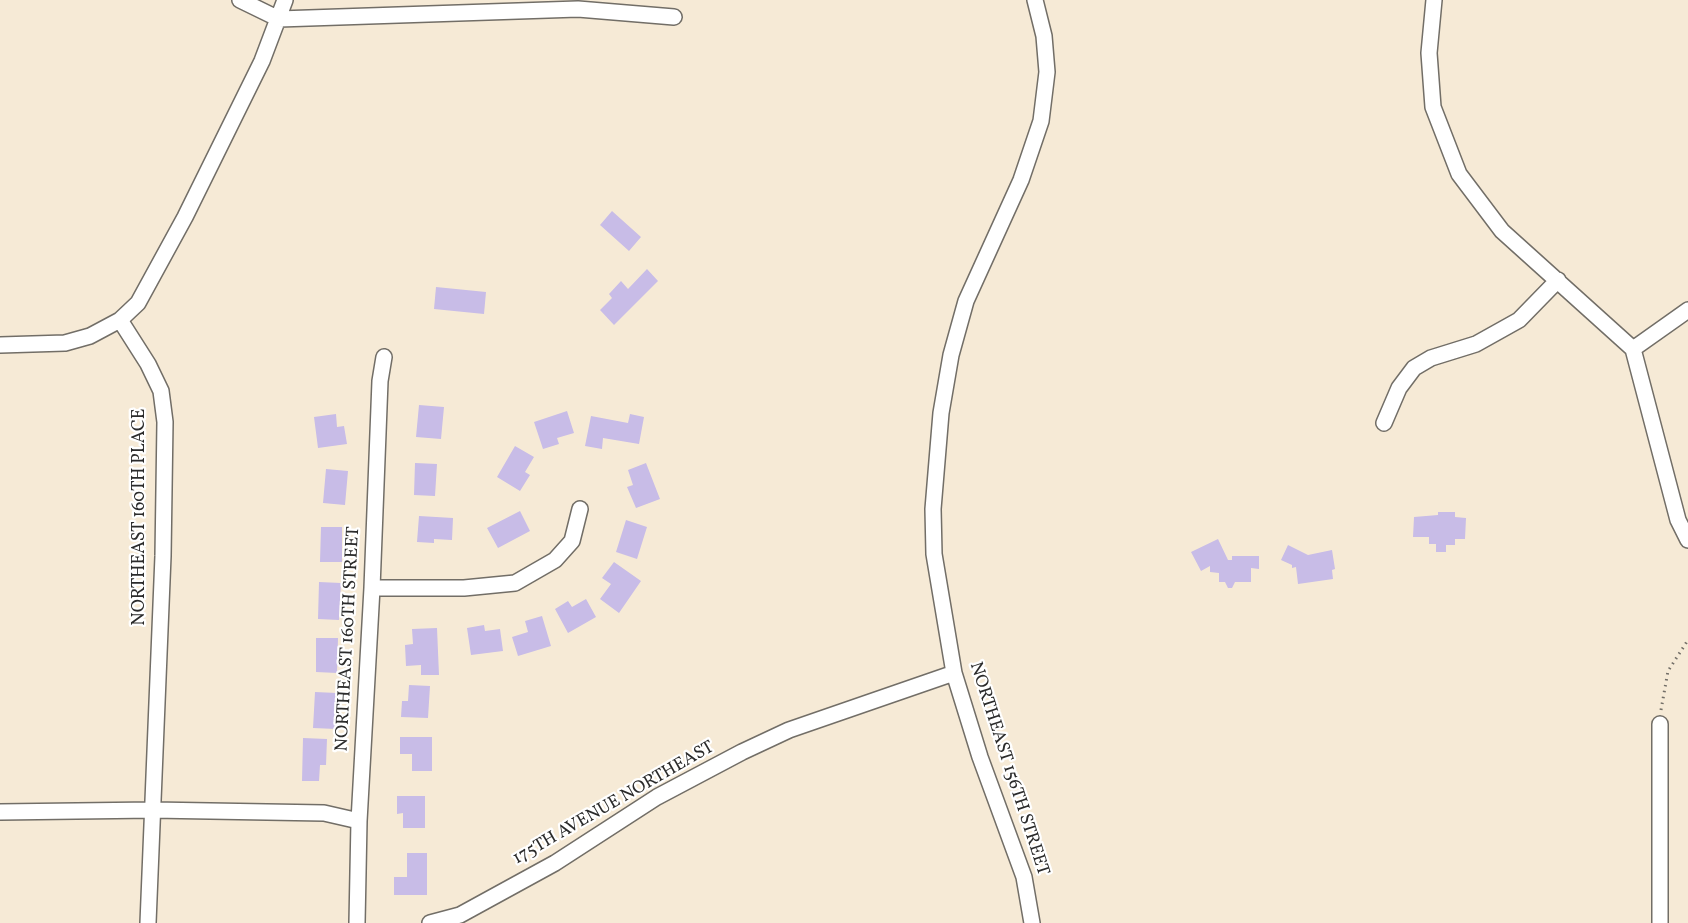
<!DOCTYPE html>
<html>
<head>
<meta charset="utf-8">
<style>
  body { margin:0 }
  canvas { display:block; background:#f6ead6 }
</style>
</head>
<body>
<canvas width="1688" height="923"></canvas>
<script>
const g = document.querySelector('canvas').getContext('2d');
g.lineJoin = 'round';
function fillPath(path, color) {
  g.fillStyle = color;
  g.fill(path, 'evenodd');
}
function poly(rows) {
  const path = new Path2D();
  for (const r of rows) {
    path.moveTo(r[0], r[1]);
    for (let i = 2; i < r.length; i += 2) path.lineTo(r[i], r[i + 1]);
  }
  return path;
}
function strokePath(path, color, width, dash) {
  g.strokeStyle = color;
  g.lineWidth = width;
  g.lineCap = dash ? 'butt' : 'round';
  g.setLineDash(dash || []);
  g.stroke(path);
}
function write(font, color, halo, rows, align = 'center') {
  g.font = font + ' Vollkorn,serif';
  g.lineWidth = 4.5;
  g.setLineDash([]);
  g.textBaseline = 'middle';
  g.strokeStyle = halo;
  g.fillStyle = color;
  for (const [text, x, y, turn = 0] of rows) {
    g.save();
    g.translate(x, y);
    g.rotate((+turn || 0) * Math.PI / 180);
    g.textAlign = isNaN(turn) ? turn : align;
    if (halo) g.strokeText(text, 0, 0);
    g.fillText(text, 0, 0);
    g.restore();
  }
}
fillPath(poly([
  [612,211,641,237,629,251,600,225],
  [647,269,658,281,614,325,600,310,612,298,609,294,621,281,628,289],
  [436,287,486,292,484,314,434,309],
  [419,405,444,407,441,439,416,437],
  [567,411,574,433,557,438,559,444,543,449,534,422],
  [336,414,337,427,344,426,347,444,318,448,314,417],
  [630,414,644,417,639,444,603,438,602,449,585,446,591,416,628,423],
  [515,446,534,457,525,472,530,475,520,491,497,477],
  [415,463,437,464,435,496,414,495],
  [646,463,660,499,636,508,627,487,633,485,628,470],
  [326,469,348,471,345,505,323,503],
  [520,511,530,531,498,548,487,528],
  [1438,512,1455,512,1455,517,1466,518,1465,539,1455,539,1455,545,1446,545,1446,552,1436,552,1436,544,1429,544,1429,537,1413,537,1414,517,1438,515],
  [419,516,453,518,452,540,434,539,434,543,417,542],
  [626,520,647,527,637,559,616,552],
  [321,527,342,527,342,562,320,562],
  [1218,539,1228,560,1232,560,1232,556,1259,556,1259,569,1251,568,1251,582,1235,582,1232,588,1228,588,1225,582,1219,582,1219,573,1210,572,1210,566,1201,571,1191,552],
  [1288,545,1308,555,1332,550,1335,569,1332,570,1333,579,1298,584,1296,567,1292,568,1292,565,1281,560],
  [614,562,641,581,619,613,600,599,611,584,602,578],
  [319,582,341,583,339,620,318,619],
  [586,599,596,617,568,633,555,609,568,601,572,607],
  [542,616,551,646,518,656,512,637,528,632,525,621],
  [484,625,485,631,500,629,503,651,471,655,467,628],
  [437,628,439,675,421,675,421,665,406,666,405,645,413,644,412,629],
  [316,638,338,638,337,673,316,672],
  [409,685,430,686,428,718,401,717,402,701,408,701],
  [315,692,337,693,336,729,313,728],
  [400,737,432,737,432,771,412,771,412,754,400,754],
  [303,738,327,739,326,765,320,765,319,781,302,781],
  [397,796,425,796,425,828,403,828,403,813,397,814],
  [407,853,427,853,427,895,394,895,394,877,407,877]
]), '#c8bce7');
const street = poly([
  [240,0,279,19,578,9,674,17],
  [1434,0,1429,53,1433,107,1459,174,1502,231,1633,349,1678,520,1688,540],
  [0,345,65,343,90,336,120,320],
  [1633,349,1688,310],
  [1384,423,1399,388,1414,368,1431,358,1476,344,1519,320,1558,280],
  [372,588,464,588,515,583,555,560,572,541,580,509],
  [1660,724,1660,923],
  [0,812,153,810,324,813,359,821],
  [148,923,163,556,165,422,161,391,148,364,120,320,138,303,185,217,262,61,285,0],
  [357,923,359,821,372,588,380,381,384,357],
  [430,923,460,915,555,863,657,797,742,752,789,730,954,673],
  [1032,923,1024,877,980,757,954,673,934,554,933,509,941,413,951,355,966,301,1021,180,1041,121,1047,72,1044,36,1035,0]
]);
strokePath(street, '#726e67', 18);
strokePath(poly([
  [1661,710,1668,671,1688,640]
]), '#726e67', 3, [1.5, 4.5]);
strokePath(street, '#fff', 15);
write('18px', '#2b2b2b', '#fff', [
  ["NORTHEAST 160TH PLACE",141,517,-90],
  ["NORTHEAST 160TH STREET",349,639,-87],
  ["NORTHEAST 156TH STREET",1008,769,72],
  ["175TH AVENUE NORTHEAST",614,804,-30]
]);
</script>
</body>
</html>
